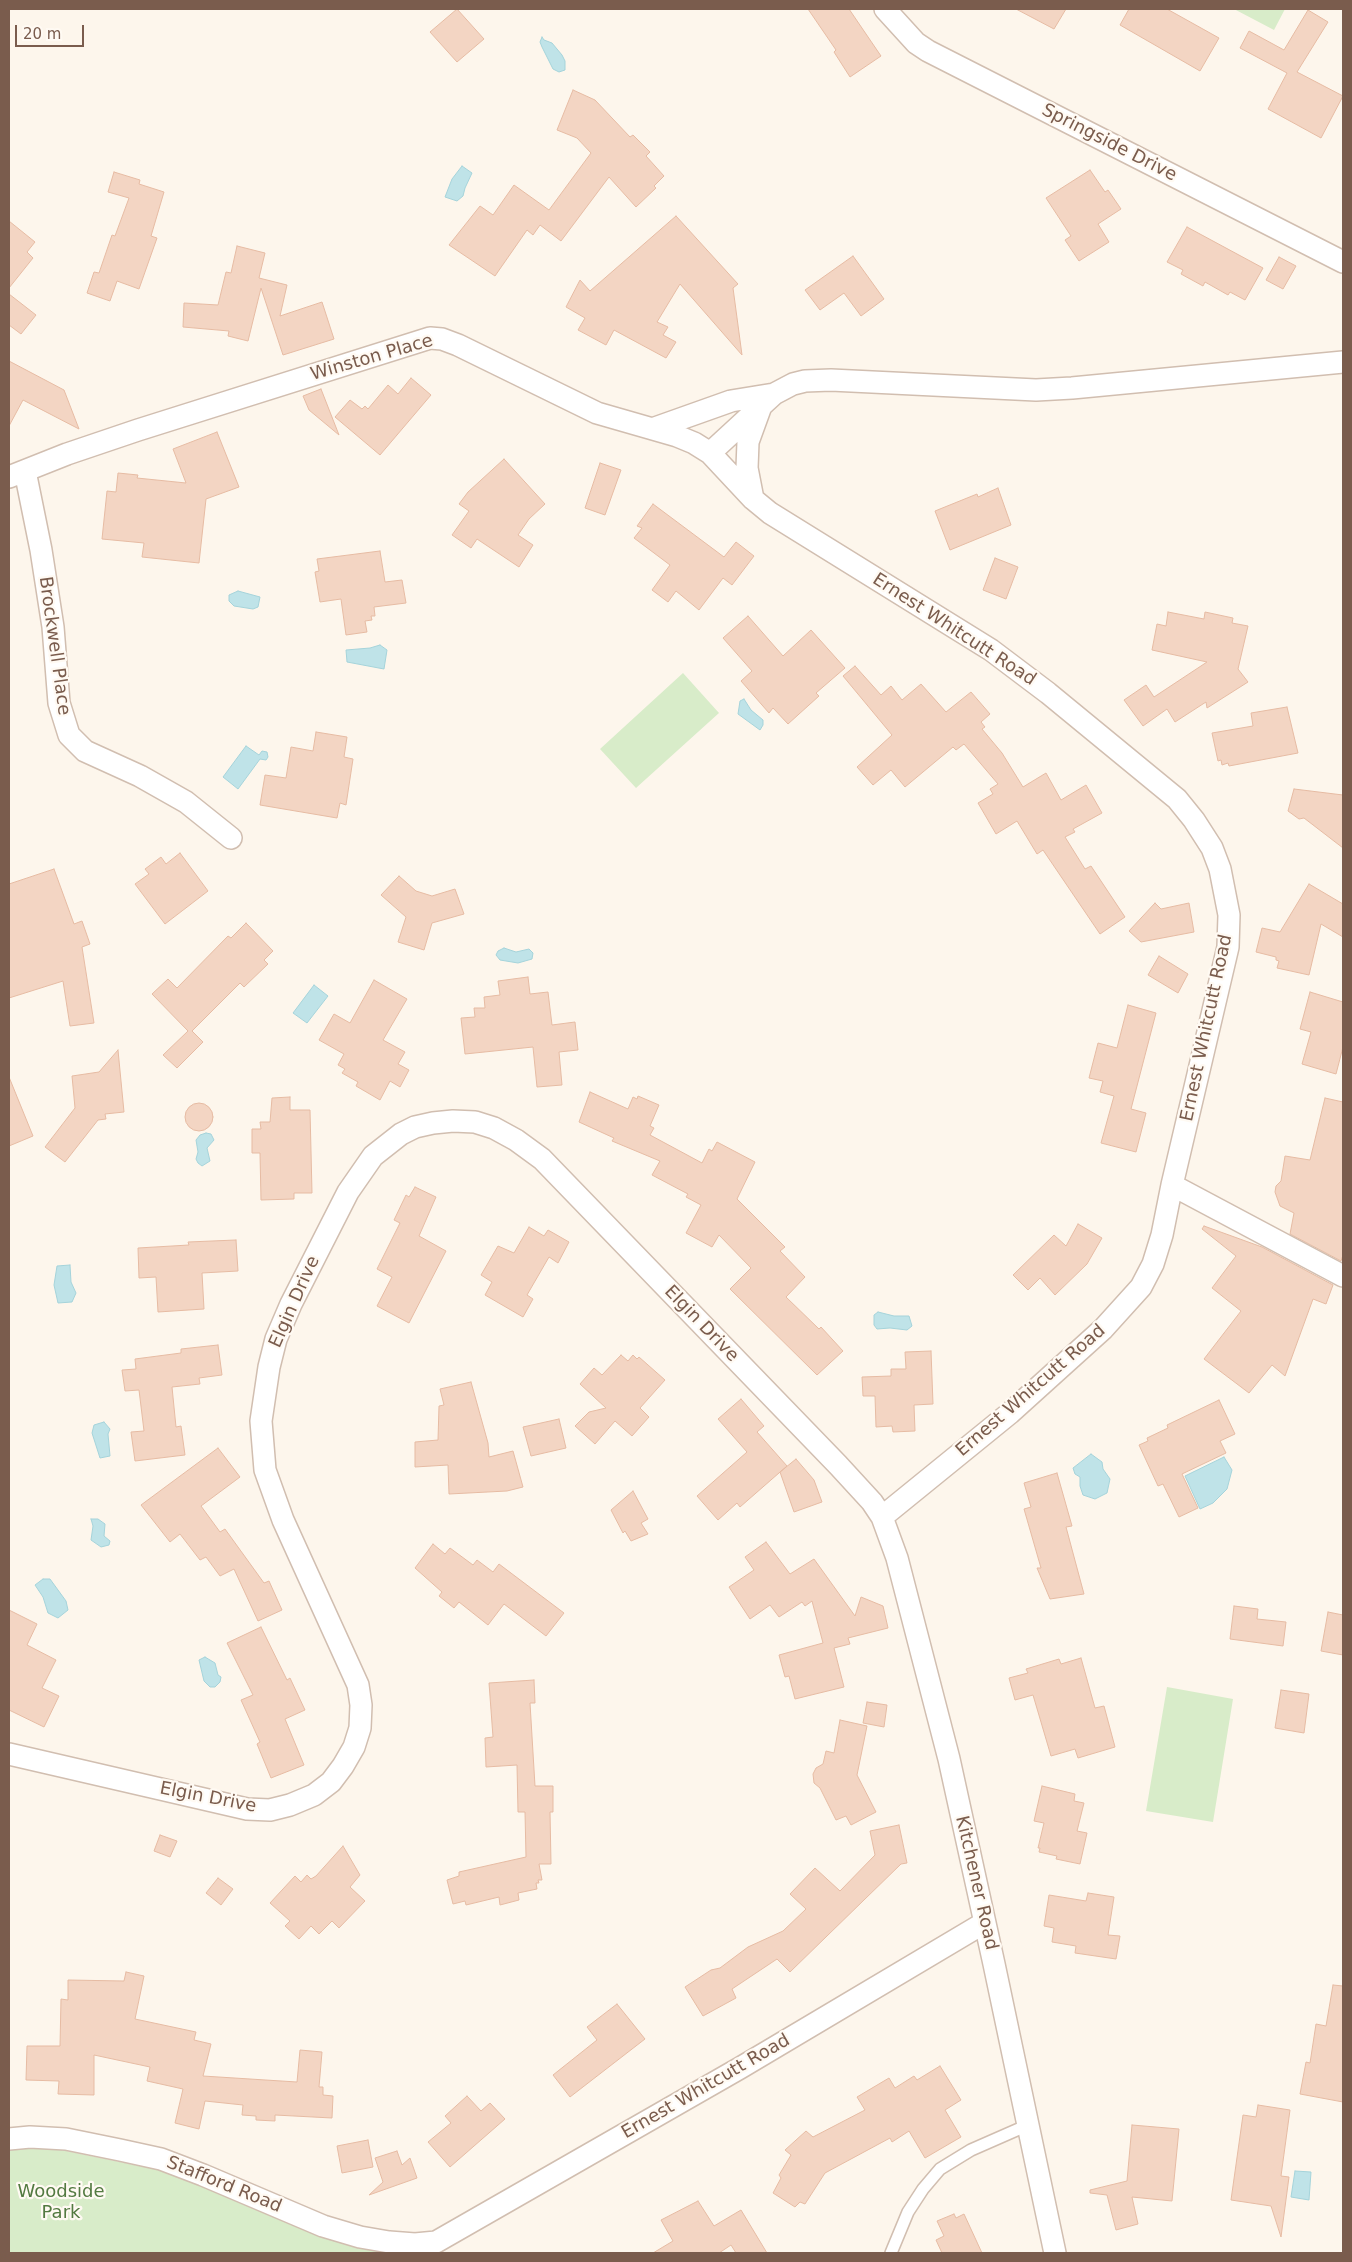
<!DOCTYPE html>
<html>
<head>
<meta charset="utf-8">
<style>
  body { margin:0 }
  #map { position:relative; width:1352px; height:2262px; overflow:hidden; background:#fdf6ec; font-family:"DejaVu Sans",sans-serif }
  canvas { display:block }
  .frame { position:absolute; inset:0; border:10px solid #7a5c4d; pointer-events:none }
  .scale { position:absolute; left:15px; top:25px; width:69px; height:22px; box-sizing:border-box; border:2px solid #7a5c4d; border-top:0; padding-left:6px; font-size:15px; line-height:18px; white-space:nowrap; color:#7a5c4d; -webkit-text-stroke:4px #fffaf3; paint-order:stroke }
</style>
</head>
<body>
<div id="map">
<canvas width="1352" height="2262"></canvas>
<div class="frame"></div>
<div class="scale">20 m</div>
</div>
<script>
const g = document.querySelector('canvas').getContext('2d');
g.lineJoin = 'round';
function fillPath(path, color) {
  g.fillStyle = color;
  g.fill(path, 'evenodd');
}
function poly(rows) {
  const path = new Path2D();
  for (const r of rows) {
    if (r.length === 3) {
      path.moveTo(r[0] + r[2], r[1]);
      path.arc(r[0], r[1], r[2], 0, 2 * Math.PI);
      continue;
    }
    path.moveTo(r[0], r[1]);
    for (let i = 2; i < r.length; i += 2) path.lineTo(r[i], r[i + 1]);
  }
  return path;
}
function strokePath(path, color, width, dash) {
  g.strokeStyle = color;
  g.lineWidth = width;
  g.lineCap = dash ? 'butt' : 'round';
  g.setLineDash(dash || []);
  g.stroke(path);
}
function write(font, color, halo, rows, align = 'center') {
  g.font = font + ' "DejaVu Sans",sans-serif';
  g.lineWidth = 4.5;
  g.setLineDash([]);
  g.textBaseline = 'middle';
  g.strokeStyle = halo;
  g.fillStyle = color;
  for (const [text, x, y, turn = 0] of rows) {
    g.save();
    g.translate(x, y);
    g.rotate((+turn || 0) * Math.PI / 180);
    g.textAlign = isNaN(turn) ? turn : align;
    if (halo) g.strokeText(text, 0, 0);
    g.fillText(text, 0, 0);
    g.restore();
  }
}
fillPath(poly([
  [1234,9,1285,9,1274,30],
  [683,673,719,713,636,788,600,749],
  [1167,1687,1233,1699,1213,1822,1146,1811],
  [42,2146,159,2170,239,2200,433,2253,9,2253,9,2150]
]), '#d8ecc9');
const water = poly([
  [542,37,544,40,552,43,562,55,565,61,565,70,559,72,553,69,542,47,540,42,542,37],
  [462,166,472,173,465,188,463,196,457,201,445,197,452,179,462,166],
  [238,591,260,597,258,607,253,609,234,606,229,601,229,595,238,591],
  [380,645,387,650,384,669,347,662,346,650,370,648,380,645],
  [744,699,751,710,763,720,763,725,760,730,738,714,740,701,744,699],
  [246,746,259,755,262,751,267,752,268,757,266,760,260,759,238,789,223,777,246,746],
  [504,948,516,952,529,949,533,953,532,959,518,963,500,960,496,955,498,951,504,948],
  [314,985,328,996,307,1023,293,1013,314,985],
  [206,1133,211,1134,214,1140,207,1148,210,1161,202,1166,198,1163,196,1159,198,1152,196,1140,200,1135,206,1133],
  [70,1265,71,1282,76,1293,72,1302,58,1303,54,1285,57,1266,70,1265],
  [878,1312,894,1316,909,1316,912,1326,907,1330,890,1328,877,1329,874,1325,874,1315,878,1312],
  [104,1422,110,1429,108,1434,110,1456,100,1458,92,1433,94,1425,104,1422],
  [1091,1454,1102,1462,1103,1469,1110,1479,1107,1493,1095,1499,1083,1495,1080,1486,1080,1477,1075,1474,1073,1468,1091,1454],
  [1224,1457,1232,1470,1227,1489,1213,1503,1200,1509,1185,1476,1224,1457],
  [91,1519,98,1519,105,1524,104,1536,110,1541,109,1545,101,1547,91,1540,93,1526,91,1519],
  [43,1579,50,1579,66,1601,68,1610,58,1618,48,1613,43,1597,35,1585,43,1579],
  [205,1657,215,1663,218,1675,221,1677,220,1682,215,1687,210,1687,204,1681,199,1660,205,1657],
  [1295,2171,1311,2172,1309,2200,1291,2197,1295,2171]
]);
fillPath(water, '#bfe3e8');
strokePath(water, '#a5d3da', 1);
const building = poly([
  [457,9,484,39,457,62,430,32,457,9],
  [808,9,849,9,881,56,850,77,834,52,836,50,808,9],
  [1016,9,1066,9,1054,29,1016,9],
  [1129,9,1167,9,1219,38,1200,71,1120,25,1129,9],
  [1308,10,1328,22,1297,72,1343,96,1321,138,1268,109,1287,73,1240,48,1249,31,1284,50,1308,10],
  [573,90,595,100,630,137,633,135,650,152,646,156,664,176,654,186,656,188,636,207,609,177,561,241,540,225,533,235,527,230,495,276,449,245,480,206,493,215,514,185,549,210,591,153,577,138,557,130,573,90],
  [1090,170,1105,192,1108,190,1121,209,1098,224,1109,242,1079,261,1065,240,1071,236,1046,198,1090,170],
  [114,172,140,180,139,184,164,192,151,236,157,238,139,289,117,281,110,301,87,293,94,272,99,273,112,235,115,236,129,198,108,192,114,172],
  [676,216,738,284,733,288,742,355,680,284,657,322,668,327,663,335,676,342,666,358,614,330,606,345,578,330,585,318,566,307,580,280,590,291,676,216],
  [9,221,35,242,27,252,33,258,9,288,9,221],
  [1187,227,1263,268,1245,300,1230,292,1228,295,1205,282,1203,286,1181,274,1183,270,1167,262,1187,227],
  [237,246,265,253,259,278,287,285,280,316,322,302,334,339,283,355,261,288,248,341,228,336,229,331,183,327,184,303,218,305,226,272,231,273,237,246],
  [853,256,884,299,861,316,844,293,820,310,805,290,853,256],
  [1279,257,1296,266,1283,289,1266,280,1279,257],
  [9,294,36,315,21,334,9,325,9,294],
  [9,361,64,390,79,429,23,400,9,426,9,361],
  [411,378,431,395,380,455,335,417,350,400,362,409,365,406,368,409,388,385,398,394,411,378],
  [321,389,339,435,309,410,303,396,321,389],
  [217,432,239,487,206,499,199,563,142,557,144,543,102,539,107,491,116,492,118,473,138,475,137,478,186,483,173,449,217,432],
  [504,459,545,504,529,519,518,535,533,545,519,567,477,539,471,548,452,535,469,511,459,504,468,492,504,459],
  [600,463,621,470,605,515,585,508,600,463],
  [998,488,1011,525,950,550,935,511,977,494,978,497,998,488],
  [653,504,724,557,736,542,754,556,732,585,723,578,699,610,676,591,668,602,652,590,670,565,634,538,642,528,637,526,653,504],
  [380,551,385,582,402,580,406,603,374,607,375,616,371,616,372,620,365,621,367,632,346,635,341,599,320,602,315,572,319,571,317,559,380,551],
  [995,558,1018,567,1006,599,983,590,995,558],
  [1168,612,1204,619,1205,612,1233,618,1232,623,1248,626,1238,669,1248,682,1207,708,1206,702,1175,722,1167,709,1143,726,1124,700,1146,685,1154,697,1207,662,1152,650,1157,624,1166,626,1168,612],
  [748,616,783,656,811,630,845,668,816,693,819,696,788,724,773,708,769,713,741,681,752,671,723,638,748,616],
  [855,666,881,695,891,686,902,700,921,684,946,712,971,692,990,714,981,722,985,727,982,729,1002,753,1023,787,1046,773,1061,800,1086,785,1102,813,1073,829,1075,832,1065,837,1085,869,1091,866,1125,917,1100,934,1043,850,1037,854,1017,821,996,834,978,803,993,794,990,789,998,784,964,744,956,750,953,747,905,787,891,770,873,785,857,767,892,735,843,676,855,666],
  [1287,707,1298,753,1229,766,1228,763,1222,765,1221,760,1218,761,1212,733,1253,726,1251,713,1287,707],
  [316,732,347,737,344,757,353,759,346,805,340,803,337,818,260,805,265,775,286,778,291,747,313,751,316,732],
  [1294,789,1343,795,1343,848,1304,818,1299,819,1288,811,1294,789],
  [180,853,208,891,165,924,135,884,149,874,145,869,161,857,166,864,180,853],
  [54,869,74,924,82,921,90,944,82,947,94,1023,70,1026,63,981,9,998,9,884,54,869],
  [399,876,416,891,432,896,455,889,464,914,432,923,424,950,398,942,406,917,381,895,399,876],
  [1309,884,1343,904,1343,937,1321,924,1309,975,1277,968,1279,961,1276,960,1276,957,1256,952,1262,928,1280,932,1309,884],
  [1155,903,1161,909,1189,903,1194,932,1141,942,1129,931,1155,903],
  [246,923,273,951,264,960,268,964,244,987,240,983,192,1031,203,1042,177,1068,163,1055,188,1031,152,994,168,979,177,988,228,936,231,938,246,923],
  [1159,956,1188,974,1178,993,1148,975,1159,956],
  [528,977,530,994,548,992,552,1025,575,1022,578,1050,559,1052,562,1085,537,1087,533,1047,465,1054,461,1018,475,1017,474,1008,485,1008,484,997,500,995,498,981,528,977],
  [374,980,407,999,383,1040,405,1052,398,1064,409,1070,400,1087,390,1081,380,1100,356,1086,358,1082,342,1073,345,1069,338,1065,344,1054,319,1040,334,1014,350,1023,374,980],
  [1310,992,1343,1002,1343,1047,1336,1074,1302,1064,1311,1032,1300,1029,1310,992],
  [1128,1005,1156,1013,1131,1109,1146,1113,1136,1152,1101,1143,1114,1096,1100,1092,1103,1081,1089,1078,1098,1043,1117,1048,1128,1005],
  [118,1050,124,1112,105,1114,106,1119,98,1120,65,1162,45,1147,75,1108,72,1076,99,1072,118,1050],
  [9,1077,33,1136,9,1146,9,1077],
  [590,1092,628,1109,633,1097,637,1099,638,1096,659,1105,650,1126,654,1128,650,1135,702,1163,709,1149,712,1151,717,1142,755,1162,737,1199,785,1247,780,1251,805,1277,786,1297,819,1329,821,1327,843,1351,817,1375,730,1289,751,1268,719,1235,712,1247,686,1233,701,1205,686,1197,688,1194,652,1175,660,1161,612,1141,614,1138,579,1122,590,1092],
  [290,1097,290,1110,310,1110,312,1193,294,1193,294,1199,261,1200,260,1153,252,1153,252,1129,261,1129,260,1122,270,1122,272,1098,290,1097],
  [1325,1098,1343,1102,1343,1255,1341,1261,1290,1234,1294,1213,1280,1206,1275,1192,1276,1186,1281,1181,1285,1156,1310,1160,1325,1098],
  [199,1117,14],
  [415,1187,436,1197,419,1236,446,1251,409,1323,377,1306,392,1277,377,1269,400,1223,394,1220,406,1195,409,1197,415,1187],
  [1078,1224,1102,1238,1087,1264,1055,1295,1040,1278,1028,1290,1013,1275,1054,1235,1066,1246,1078,1224],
  [1204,1226,1262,1247,1333,1285,1326,1304,1313,1299,1285,1376,1272,1365,1249,1393,1204,1359,1241,1311,1212,1288,1236,1256,1202,1229,1204,1226],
  [529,1227,544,1236,548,1230,569,1242,558,1263,549,1257,527,1295,533,1299,523,1317,485,1295,492,1282,481,1275,498,1246,514,1253,529,1227],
  [236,1240,238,1271,202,1273,204,1309,158,1312,156,1277,139,1278,138,1248,189,1245,188,1242,236,1240],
  [218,1345,222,1375,199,1378,200,1384,172,1387,176,1427,181,1426,185,1455,135,1461,131,1432,144,1431,139,1390,125,1391,122,1370,136,1369,135,1359,181,1353,181,1349,218,1345],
  [931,1351,933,1404,914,1405,915,1431,893,1432,892,1426,876,1427,875,1396,863,1396,862,1377,891,1376,891,1369,906,1369,905,1352,931,1351],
  [621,1355,628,1361,633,1355,637,1359,639,1357,665,1380,640,1408,649,1417,632,1436,615,1421,595,1444,575,1426,589,1412,606,1408,580,1384,594,1368,602,1375,621,1355],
  [471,1382,488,1443,489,1457,513,1451,523,1487,507,1491,449,1494,448,1465,415,1467,415,1442,438,1440,439,1406,444,1405,440,1389,471,1382],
  [741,1399,764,1426,757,1432,787,1466,740,1507,737,1503,718,1520,697,1496,747,1452,718,1419,741,1399],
  [1219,1400,1235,1434,1220,1441,1226,1453,1182,1474,1198,1508,1179,1517,1163,1484,1158,1486,1139,1445,1148,1441,1147,1438,1168,1428,1167,1425,1219,1400],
  [559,1419,566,1448,531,1456,523,1427,559,1419],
  [218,1448,240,1477,201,1506,220,1532,225,1529,264,1583,269,1581,282,1610,258,1621,234,1569,220,1576,206,1557,200,1560,180,1534,170,1542,141,1505,218,1448],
  [796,1459,814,1480,822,1502,794,1512,780,1472,796,1459],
  [1057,1473,1072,1526,1066,1527,1084,1594,1050,1599,1037,1568,1041,1568,1024,1509,1031,1507,1024,1483,1057,1473],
  [633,1491,648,1519,641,1523,648,1534,631,1541,625,1531,623,1533,611,1510,633,1491],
  [766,1542,790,1574,814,1559,855,1616,861,1597,883,1606,888,1628,848,1638,850,1644,834,1648,844,1687,795,1699,789,1676,785,1677,779,1655,823,1643,812,1601,805,1606,802,1602,779,1617,770,1605,750,1619,729,1587,754,1570,745,1557,766,1542],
  [433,1544,445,1554,450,1548,473,1565,477,1560,493,1572,499,1564,564,1613,546,1636,504,1604,488,1625,459,1602,454,1608,439,1596,442,1592,415,1568,433,1544],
  [1234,1606,1258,1609,1257,1619,1286,1622,1283,1646,1230,1639,1234,1606],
  [9,1610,37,1624,27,1645,56,1660,42,1688,59,1696,44,1727,9,1710,9,1610],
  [1328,1612,1343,1615,1343,1655,1321,1651,1328,1612],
  [261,1627,287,1680,290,1678,305,1710,285,1719,304,1765,271,1778,257,1744,260,1742,241,1700,253,1695,227,1643,261,1627],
  [1081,1658,1095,1708,1104,1706,1115,1747,1078,1758,1075,1749,1051,1756,1033,1695,1015,1700,1009,1678,1028,1673,1026,1669,1059,1659,1061,1664,1081,1658],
  [534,1680,535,1703,530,1703,535,1786,553,1786,553,1812,550,1812,551,1864,539,1864,542,1880,538,1880,539,1883,536,1883,537,1889,518,1893,519,1900,500,1905,499,1897,466,1905,465,1901,453,1904,447,1880,459,1876,459,1872,526,1857,525,1812,518,1812,517,1765,486,1767,485,1738,493,1737,489,1683,534,1680],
  [1281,1690,1309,1694,1304,1733,1275,1728,1281,1690],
  [867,1702,887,1705,884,1727,863,1723,867,1702],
  [840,1720,867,1726,857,1775,876,1812,851,1825,846,1816,836,1820,820,1788,814,1783,813,1774,816,1768,823,1764,826,1751,834,1753,840,1720],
  [1042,1786,1075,1794,1074,1801,1084,1803,1077,1831,1087,1833,1080,1864,1056,1859,1057,1856,1039,1852,1040,1848,1038,1848,1044,1823,1034,1821,1042,1786],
  [899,1825,907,1863,901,1864,790,1972,777,1959,732,1989,736,1998,703,2016,685,1987,711,1970,720,1968,748,1947,783,1931,806,1909,790,1894,815,1868,840,1891,875,1855,870,1831,899,1825],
  [160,1835,177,1841,170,1857,154,1851,160,1835],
  [343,1846,360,1875,350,1887,365,1901,339,1928,332,1921,319,1934,311,1926,299,1939,285,1926,290,1921,270,1903,295,1876,301,1882,307,1875,311,1879,316,1876,343,1846],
  [218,1878,233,1889,221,1905,206,1893,218,1878],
  [1088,1893,1114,1897,1108,1935,1120,1936,1116,1959,1075,1953,1076,1946,1052,1942,1054,1928,1044,1926,1049,1895,1086,1901,1088,1893],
  [126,1972,144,1976,135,2019,196,2032,194,2040,211,2044,203,2076,297,2082,300,2050,322,2052,319,2087,323,2087,323,2095,333,2096,332,2118,275,2115,275,2121,256,2120,256,2116,242,2115,243,2105,205,2101,199,2129,175,2123,183,2089,147,2081,150,2067,94,2055,94,2095,58,2094,59,2081,26,2080,27,2046,60,2046,61,1999,68,2000,68,1980,124,1981,126,1972],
  [1333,1985,1343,1986,1343,2102,1300,2094,1306,2062,1310,2063,1316,2024,1326,2026,1333,1985],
  [617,2004,645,2039,570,2097,553,2075,597,2040,587,2027,617,2004],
  [940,2066,961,2100,945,2110,961,2137,925,2158,909,2131,892,2142,890,2138,825,2173,805,2204,800,2202,795,2207,773,2193,781,2178,779,2175,791,2155,785,2150,806,2131,813,2137,865,2110,857,2097,889,2078,895,2088,914,2076,917,2080,940,2066],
  [467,2096,481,2111,490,2103,505,2119,450,2167,428,2142,451,2123,445,2116,467,2096],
  [1258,2105,1290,2110,1281,2176,1289,2177,1281,2237,1271,2206,1231,2200,1243,2115,1256,2117,1258,2105],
  [1132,2125,1179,2129,1172,2201,1132,2197,1138,2224,1116,2230,1107,2195,1090,2193,1090,2190,1127,2181,1132,2125],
  [368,2140,373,2167,342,2173,337,2146,368,2140],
  [397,2151,402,2165,410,2158,417,2178,369,2195,383,2182,375,2158,397,2151],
  [698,2201,714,2226,741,2210,767,2253,736,2253,731,2245,719,2253,653,2253,673,2241,661,2220,698,2201],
  [954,2214,956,2218,964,2214,982,2253,942,2253,936,2240,944,2236,937,2221,954,2214]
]);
fillPath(building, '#f3d5c3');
strokePath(building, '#e6bba3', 1);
const lane = poly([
  [891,2253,908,2212,923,2189,940,2169,971,2150,1028,2125]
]);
const street = poly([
  [885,9,916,43,928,51,1343,262],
  [655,428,731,401,774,394],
  [25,471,41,550,53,627,59,703,69,735,85,751,140,776,186,802,231,838],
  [9,477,67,454,138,430,430,338,442,339,458,345,597,413,677,436,694,443,710,453],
  [753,499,747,468,748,442,760,409],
  [1172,1185,1343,1276],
  [882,1517,1010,1413,1103,1329,1141,1287,1153,1264,1162,1235,1172,1185,1228,947,1229,915,1220,869,1212,848,1194,820,1177,799,1048,693,991,650,770,513,753,499,710,453,774,394,793,384,805,381,831,380,1036,390,1072,388,1343,362],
  [9,1754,247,1809,270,1810,290,1805,314,1795,331,1782,343,1766,354,1747,360,1728,361,1705,358,1685,283,1520,265,1470,261,1421,269,1367,276,1339,291,1304,348,1192,373,1156,401,1134,415,1127,433,1123,453,1121,475,1122,494,1128,516,1140,542,1159,838,1465,872,1502,882,1517,897,1558,949,1759,994,1964,1055,2253],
  [9,2139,30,2137,66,2139,120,2150,161,2159,203,2175,323,2226,360,2237,389,2242,415,2244,436,2242,740,2068,984,1923]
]);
strokePath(lane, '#d1beb0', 14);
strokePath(street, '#d1beb0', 24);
strokePath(lane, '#fff', 11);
strokePath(street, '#fff', 21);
write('18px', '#7a5c4d', '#fffaf3', [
  ["Springside Drive",1109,143,27],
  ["Winston Place",372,358,-16],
  ["Ernest Whitcutt Road",954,630,33],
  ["Brockwell Place",54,646,82],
  ["Ernest Whitcutt Road",1207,1028,-78],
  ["Elgin Drive",295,1302,-66],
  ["Elgin Drive",701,1324,46],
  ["Ernest Whitcutt Road",1031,1391,-41],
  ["Elgin Drive",208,1798,11],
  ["Kitchener Road",976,1883,77],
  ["Ernest Whitcutt Road",706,2087,-30],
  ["Stafford Road",224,2185,22]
]);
write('18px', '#537a41', '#fffaf3', [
  ["Woodside",61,2192],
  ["Park",61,2213]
]);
</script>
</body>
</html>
